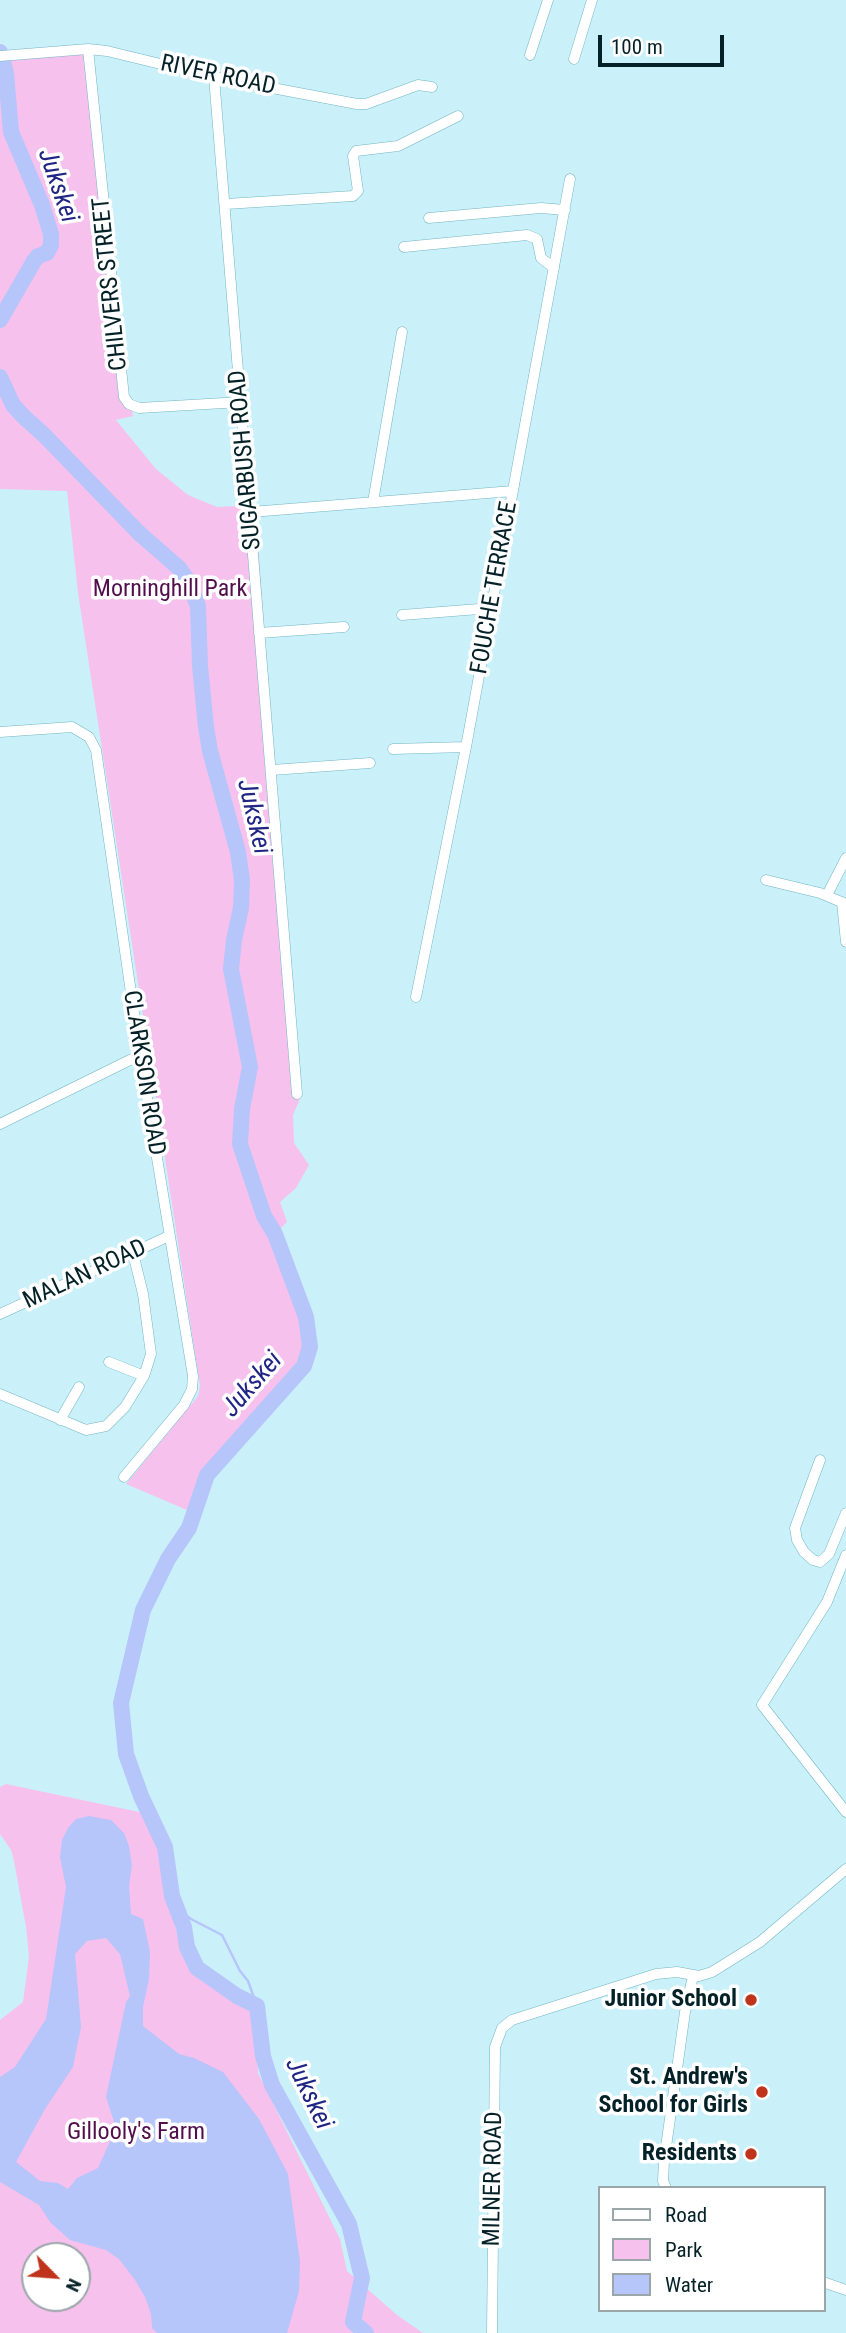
<!DOCTYPE html>
<html>
<head>
<meta charset="utf-8">
<style>
  body { margin:0 }
  #map { position:relative; width:846px; height:2333px; overflow:hidden; background:#caf1fa; font-family:"Roboto Condensed",sans-serif }
  canvas { display:block }
  .legend { position:absolute; left:598px; top:2186px; width:228px; height:126px; box-sizing:border-box; background:#fff; border:2px solid #9ba6a9; margin:0; padding:9px 12px; list-style:none; font-size:21px; color:#042127 }
  .legend li { display:flex; align-items:center; gap:14px; height:35px }
  .legend b { width:35px; border:2px solid #9ba6a9 }
  .north { position:absolute; left:21px; top:2242px; width:70px; height:70px; box-sizing:border-box; background:#fff; border:2px solid #9ba6a9; border-radius:50%; rotate:115deg; font-size:19px; font-weight:700; line-height:28px; text-align:center; color:#042127 }
  .north::after { content:''; display:block; margin:auto; width:24px; height:32px; background:#bf331c; clip-path:polygon(50% 0,100% 100%,50% 72%,0 100%) }
  .scale { position:absolute; left:598px; top:35px; width:126px; height:32px; box-sizing:border-box; border:4px solid #042127; border-top:0; padding-left:9px; font-size:21px; line-height:24px; white-space:nowrap; color:#042127; -webkit-text-stroke:5px #fff; paint-order:stroke }
</style>
</head>
<body>
<div id="map">
<canvas width="846" height="2333"></canvas>
<ul class="legend">
<li><b style="height:9px;background:#fff"></b>Road</li>
<li><b style="height:19px;background:#f7c1ee"></b>Park</li>
<li><b style="height:19px;background:#b6c5fa"></b>Water</li>
</ul>
<div class="north">N</div>
<div class="scale">100 m</div>
</div>
<script>
const g = document.querySelector('canvas').getContext('2d');
g.lineJoin = 'round';
function fillPath(path, color) {
  g.fillStyle = color;
  g.fill(path, 'evenodd');
}
function poly(rows) {
  const path = new Path2D();
  for (const r of rows) {
    path.moveTo(r[0], r[1]);
    for (let i = 2; i < r.length; i += 2) path.lineTo(r[i], r[i + 1]);
  }
  return path;
}
function strokePath(path, color, width, dash) {
  g.strokeStyle = color;
  g.lineWidth = width;
  g.lineCap = dash ? 'butt' : 'round';
  g.setLineDash(dash || []);
  g.stroke(path);
}
function write(font, color, halo, rows, align = 'center') {
  g.font = font + ' "Roboto Condensed",sans-serif';
  g.lineWidth = 7;
  g.setLineDash([]);
  g.textBaseline = 'middle';
  g.strokeStyle = halo;
  g.fillStyle = color;
  for (const [text, x, y, turn = 0] of rows) {
    g.save();
    g.translate(x, y);
    g.rotate((+turn || 0) * Math.PI / 180);
    g.textAlign = isNaN(turn) ? turn : align;
    if (halo) g.strokeText(text, 0, 0);
    g.fillText(text, 0, 0);
    g.restore();
  }
}
fillPath(poly([
  [88,49,124,378,133,416,116,420,156,469,188,495,217,507,255,505,300,1099,293,1115,294,1143,309,1165,296,1188,280,1202,287,1222,275,1234,306,1317,310,1347,304,1366,207,1475,194,1513,126,1484,198,1396,200,1386,78,593,67,491,0,489,0,57],
  [6,1784,144,1813,155,1831,181,1952,192,1968,239,1999,249,2009,257,2040,258,2073,340,2239,347,2271,397,2315,423,2333,0,2333,0,2020,23,2002,29,1956,26,1927,14,1861,11,1850,0,1834,0,1787],
  [35,2256,77,2256,77,2298,35,2298]
]), '#f7c1ee');
fillPath(poly([
  [89,1816,111,1820,124,1833,129,1846,132,1866,129,1885,131,1914,143,1919,150,1952,149,1979,143,2007,143,2026,179,2054,194,2058,223,2072,259,2119,288,2174,300,2262,299,2291,287,2333,157,2333,152,2328,151,2314,145,2297,135,2280,119,2259,106,2250,70,2240,50,2222,39,2205,0,2182,0,2077,15,2067,46,2019,66,1887,60,1857,62,1840,68,1828,76,1819],
  [106,1938,120,1954,130,1996,126,2002,106,2097,116,2128,98,2168,77,2178,68,2189,58,2183,40,2181,16,2162,45,2109,73,2067,81,2027,75,1954,87,1941]
]), '#b6c5fa');
strokePath(poly([
  [172,1896,178,1909,191,1919,222,1935,240,1971,248,1981,257,2006]
]), '#b6c5fa', 2.5);
strokePath(poly([
  [0,52,6,73,11,132,42,205,51,234,51,245,47,253,38,256,34,261,0,320],
  [0,377,13,405,24,417,44,435,139,533,179,568,188,581,198,606,200,666,206,727,210,751,238,852,242,880,241,908,234,940,231,969,250,1067,242,1109,240,1144,264,1216,275,1234,306,1317,310,1347,304,1366,207,1475,189,1528,168,1559,143,1610,121,1703,126,1754,141,1796,165,1847,172,1896,184,1927,187,1947,197,1968,237,1996,257,2006,263,2056,272,2085,349,2224,362,2278,353,2322,366,2333]
]), '#b6c5fa', 16);
const street = poly([
  [88,49,124,397,129,404,139,408,241,402],
  [530,55,548,0],
  [0,56,88,49,107,51,214,77,357,104,366,104,418,85,432,87],
  [574,59,592,0],
  [214,77,297,1094],
  [226,204,353,196,358,191,353,156,356,151,398,146,458,116],
  [429,218,541,208,565,210],
  [404,247,527,235,537,239,541,258,554,268],
  [373,502,402,332],
  [251,512,513,491],
  [402,615,492,608],
  [259,633,344,627],
  [0,732,72,727,89,737,96,750,140,1055,193,1376,192,1389,184,1405,124,1477],
  [393,749,466,747],
  [272,770,370,763],
  [766,880,820,893,846,904],
  [827,895,846,858],
  [842,902,846,942],
  [416,997,466,747,570,179],
  [0,1124,140,1055],
  [0,1314,169,1236],
  [109,1362,144,1376],
  [0,1394,86,1430,106,1426,125,1407,144,1376,151,1354,143,1294,133,1253],
  [60,1420,79,1387],
  [820,1460,795,1528,797,1540,804,1552,813,1560,820,1562,829,1554,846,1513],
  [846,1555,827,1602,762,1705,846,1812],
  [666,2188,663,2181,664,2161,685,2012,693,1976],
  [823,2282,846,2290],
  [492,2333,495,2047,502,2028,512,2020,656,1974,677,1972,699,1976,712,1972,760,1942,846,1869]
]);
strokePath(street, '#71b5c3', 11);
strokePath(street, '#fff', 10);
for (const [x, y, r, color] of [
  [751,2000,7,"#bf331c"],
  [762,2092,7,"#bf331c"],
  [751,2154,7,"#bf331c"]
]) {
  const dot = new Path2D();
  dot.arc(x, y, r, 0, 2 * Math.PI);
  g.fillStyle = color;
  g.fill(dot);
  strokePath(dot, '#fff', 2.5);
}
write('24px', '#042127', '#fff', [
  ["RIVER ROAD",218,76,12],
  ["CHILVERS STREET",111,284,-96],
  ["SUGARBUSH ROAD",246,460,-95],
  ["FOUCHE TERRACE",495,588,-80],
  ["CLARKSON ROAD",143,1073,81],
  ["MALAN ROAD",85,1275,-25],
  ["MILNER ROAD",494,2179,-89]
]);
write('24px', '#520d4c', '#fff', [
  ["Morninghill Park",170,590],
  ["Gillooly's Farm",136,2133]
]);
write('bold 24px', '#042127', '#fff', [
  ["Junior School",737,2000],
  ["St. Andrew's",748,2078],
  ["School for Girls",748,2106],
  ["Residents",737,2154]
], 'right');
write('italic 26px', '#202585', '#fff', [
  ["Jukskei",57,186,71],
  ["Jukskei",253,817,77],
  ["Jukskei",253,1385,-49],
  ["Jukskei",308,2094,64]
]);
</script>
</body>
</html>
